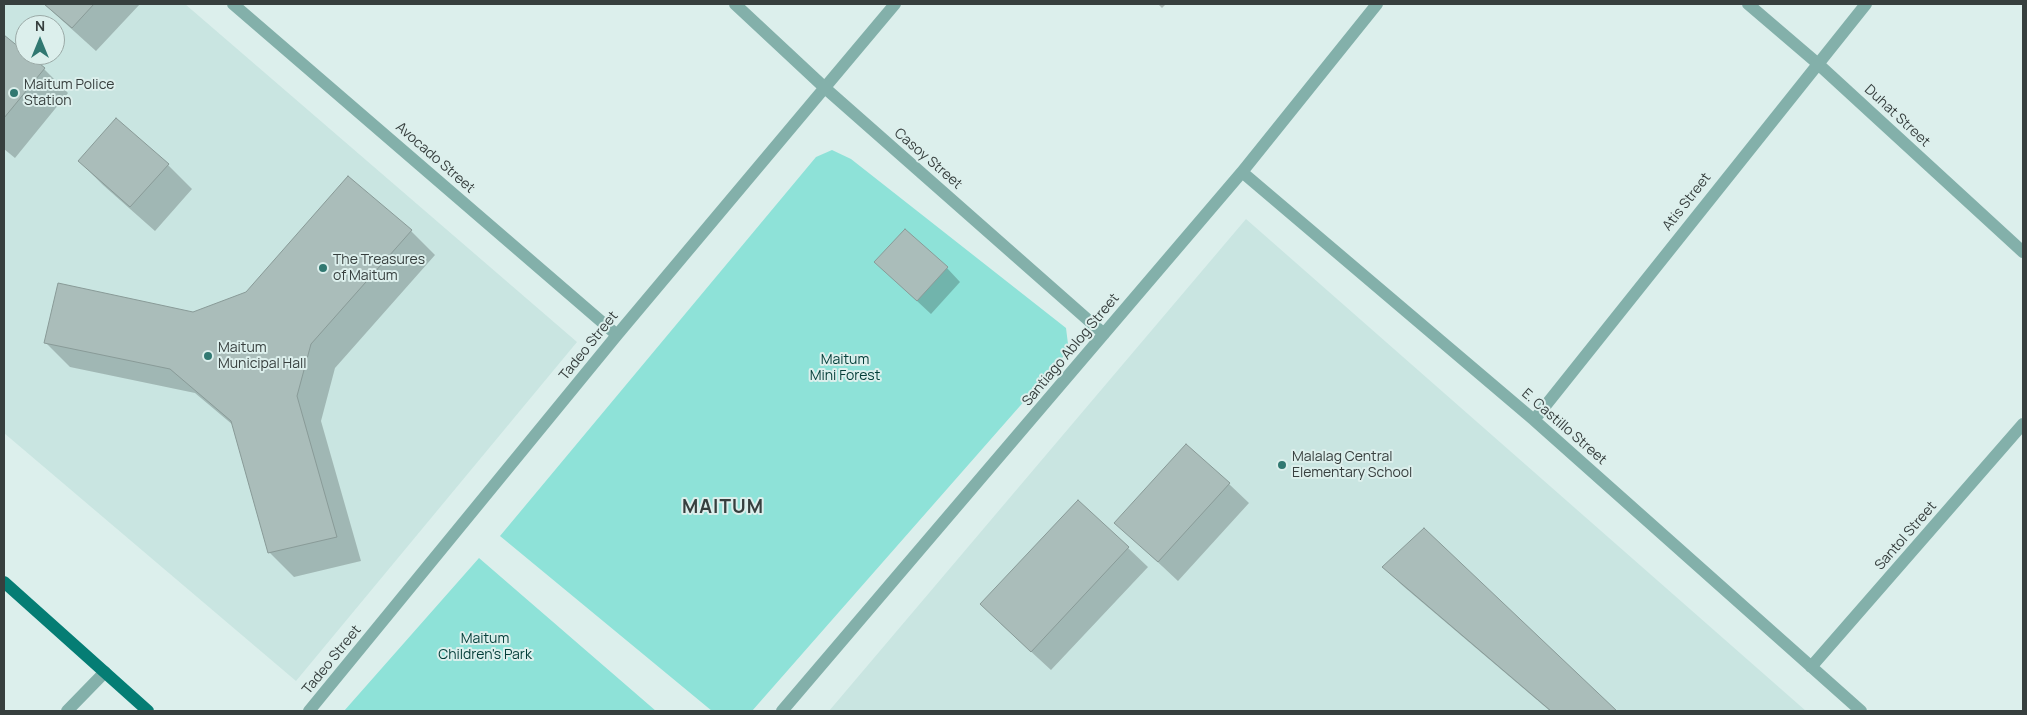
<!DOCTYPE html>
<html>
<head>
<meta charset="utf-8">
<style>
  body { margin:0 }
  #map { position:relative; width:2027px; height:715px; overflow:hidden; background:#dcefec; font-family:Manrope,sans-serif }
  canvas { display:block }
  .frame { position:absolute; inset:0; border:5px solid #373f3e; pointer-events:none }
  .north { position:absolute; left:15px; top:15px; width:50px; height:50px; box-sizing:border-box; background:#dcefec; border:1px solid #9aa9a6; border-radius:50%; rotate:0deg; font-size:14px; font-weight:700; line-height:20px; text-align:center; color:#373f3e }
  .north::after { content:''; display:block; margin:auto; width:18px; height:22px; background:#317871; clip-path:polygon(50% 0,100% 100%,50% 72%,0 100%) }
</style>
</head>
<body>
<div id="map">
<canvas width="2027" height="715"></canvas>
<div class="frame"></div>
<div class="north">N</div>
</div>
<script>
const g = document.querySelector('canvas').getContext('2d');
g.lineJoin = 'round';
function fillPath(path, color) {
  g.fillStyle = color;
  g.fill(path, 'evenodd');
}
function poly(rows) {
  const path = new Path2D();
  for (const r of rows) {
    path.moveTo(r[0], r[1]);
    for (let i = 2; i < r.length; i += 2) path.lineTo(r[i], r[i + 1]);
  }
  return path;
}
function strokePath(path, color, width, dash) {
  g.strokeStyle = color;
  g.lineWidth = width;
  g.lineCap = dash ? 'butt' : 'round';
  g.setLineDash(dash || []);
  g.stroke(path);
}
function write(font, color, halo, rows, align = 'center') {
  g.font = font + ' Manrope,sans-serif';
  g.lineWidth = 4;
  g.setLineDash([]);
  g.textBaseline = 'middle';
  g.strokeStyle = halo;
  g.fillStyle = color;
  for (const [text, x, y, turn = 0] of rows) {
    g.save();
    g.translate(x, y);
    g.rotate((+turn || 0) * Math.PI / 180);
    g.textAlign = isNaN(turn) ? turn : align;
    if (halo) g.strokeText(text, 0, 0);
    g.fillText(text, 0, 0);
    g.restore();
  }
}
fillPath(poly([
  [4,4,185,4,577,342,296,681,4,433],
  [25,25,55,25,55,55,25,55],
  [1246,219,1806,711,829,711]
]), '#c9e5e1');
fillPath(poly([
  [832,150,851,159,1066,328,1068,344,1063,357,752,711,712,711,500,536,816,157],
  [479,558,656,711,344,711]
]), '#8ee2d8');
fillPath(poly([
  [44,4,140,4,96,51],
  [1158,4,1166,4,1162,8],
  [4,37,44,69,68,93,15,158,4,149],
  [116,120,168,165,192,189,155,231,103,185,79,161],
  [349,178,411,231,435,255,335,368,321,421,361,561,294,577,270,553,233,425,195,393,70,367,46,343,193,313,246,293],
  [947,268,960,282,931,314,890,276],
  [1229,484,1249,503,1178,581,1116,523],
  [1424,529,1615,711,1550,711,1403,586,1383,567],
  [1128,548,1148,567,1051,670,1001,624]
]), '#0003');
const building = poly([
  [44,4,94,4,72,28,44,4],
  [4,35,25,52,25,55,29,55,45,68,4,118,4,35],
  [116,118,169,164,130,207,78,161,116,118],
  [348,176,412,230,311,344,297,396,337,537,268,553,231,421,170,369,44,343,58,283,193,312,246,292,348,176],
  [905,229,948,267,917,301,874,262,905,229],
  [1186,444,1230,483,1158,562,1114,523,1186,444],
  [1078,500,1129,547,1031,652,980,604,1078,500],
  [1424,528,1617,711,1551,711,1382,567,1424,528]
]);
fillPath(building, '#aabdba');
strokePath(building, '#899b98', 1);
strokePath(poly([
  [233,4,617,335],
  [735,4,825,88,1104,334],
  [1748,4,1817,63,2023,252],
  [1242,172,1534,420,1861,711],
  [1534,420,1866,4],
  [1811,667,2023,424],
  [67,711,105,672],
  [309,711,617,335,895,4],
  [782,711,1242,172,1377,4]
]), '#83b0aa', 12);
strokePath(poly([
  [4,582,148,711]
]), '#057d74', 12);
for (const [x, y, r, color] of [
  [14,93,5,"#317871"],
  [323,268,5,"#317871"],
  [208,356,5,"#317871"],
  [1282,465,5,"#317871"]
]) {
  const dot = new Path2D();
  dot.arc(x, y, r, 0, 2 * Math.PI);
  g.fillStyle = color;
  g.fill(dot);
  strokePath(dot, '#dcefec', 2);
}
write('14px', '#373f3e', '#dcefec', [
  ["Maitum Police",24,85],
  ["Station",24,101],
  ["The Treasures",333,260],
  ["of Maitum",333,276],
  ["Maitum",218,348],
  ["Municipal Hall",218,364],
  ["Malalag Central",1292,457],
  ["Elementary School",1292,473]
], 'left');
write('14px', '#373f3e', '#dcefec', [
  ["Duhat Street",1897,116,43],
  ["Avocado Street",435,158,41],
  ["Casoy Street",928,159,41],
  ["Atis Street",1687,202,-52],
  ["Tadeo Street",589,346,-51],
  ["Santiago Ablog Street",1071,350,-50],
  ["E. Castillo Street",1564,427,41],
  ["Santol Street",1906,536,-49],
  ["Tadeo Street",332,660,-51]
]);
write('14px', '#033d38', '#dcefec', [
  ["Maitum",845,360],
  ["Mini Forest",845,376],
  ["Maitum",485,639],
  ["Children's Park",485,655]
]);
g.letterSpacing = '1px';
write('bold 19px', '#373f3e', '#dcefec', [
  ["MAITUM",723,508]
]);
g.letterSpacing = '0px';
</script>
</body>
</html>
